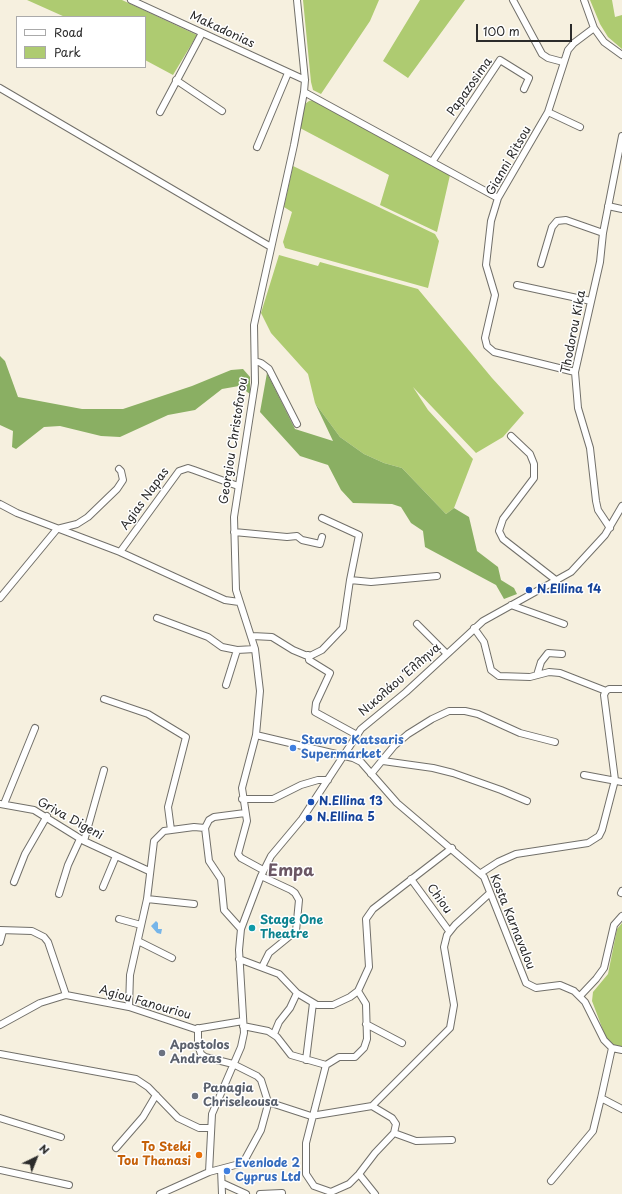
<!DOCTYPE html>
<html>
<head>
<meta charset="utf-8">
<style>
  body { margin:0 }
  #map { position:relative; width:622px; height:1194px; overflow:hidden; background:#f6f0df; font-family:"Playpen Sans",sans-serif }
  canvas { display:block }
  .legend { position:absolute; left:16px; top:16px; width:130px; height:52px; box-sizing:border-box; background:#fff; border:1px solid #aaa; margin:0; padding:5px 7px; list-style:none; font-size:12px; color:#2b2b2b }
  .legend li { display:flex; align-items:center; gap:8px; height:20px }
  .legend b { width:20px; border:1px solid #aaa }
  .north { position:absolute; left:16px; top:1138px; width:40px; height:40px; -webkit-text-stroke:3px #fff; paint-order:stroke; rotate:43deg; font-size:11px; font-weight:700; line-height:16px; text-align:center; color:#2b2b2b }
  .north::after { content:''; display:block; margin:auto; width:14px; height:18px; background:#2b2b2b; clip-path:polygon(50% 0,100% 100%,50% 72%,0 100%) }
  .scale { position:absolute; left:476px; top:24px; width:96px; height:18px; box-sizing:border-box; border:2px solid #2b2b2b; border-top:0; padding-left:5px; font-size:12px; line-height:14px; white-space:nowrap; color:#2b2b2b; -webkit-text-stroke:3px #fff; paint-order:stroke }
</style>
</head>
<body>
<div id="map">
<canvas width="622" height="1194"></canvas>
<ul class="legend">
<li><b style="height:5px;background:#fff"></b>Road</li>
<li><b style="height:11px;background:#aecb71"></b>Park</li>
</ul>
<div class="north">N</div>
<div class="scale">100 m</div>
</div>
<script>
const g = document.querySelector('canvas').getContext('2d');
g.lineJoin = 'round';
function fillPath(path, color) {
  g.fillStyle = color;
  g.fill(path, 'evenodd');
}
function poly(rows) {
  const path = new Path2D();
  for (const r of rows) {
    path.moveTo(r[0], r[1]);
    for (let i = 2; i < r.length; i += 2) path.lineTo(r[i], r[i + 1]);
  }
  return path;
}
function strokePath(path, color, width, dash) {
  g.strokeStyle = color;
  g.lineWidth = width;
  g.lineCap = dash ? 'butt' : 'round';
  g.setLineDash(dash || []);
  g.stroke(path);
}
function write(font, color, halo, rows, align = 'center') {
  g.font = font + ' "Playpen Sans",sans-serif';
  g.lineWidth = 3;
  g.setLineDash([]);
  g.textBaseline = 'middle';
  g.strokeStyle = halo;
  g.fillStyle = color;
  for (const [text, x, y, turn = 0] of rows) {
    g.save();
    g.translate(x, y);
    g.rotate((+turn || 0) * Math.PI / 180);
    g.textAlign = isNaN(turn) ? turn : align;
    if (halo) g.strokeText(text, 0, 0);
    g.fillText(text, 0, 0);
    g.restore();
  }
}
fillPath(poly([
  [27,0,122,0,197,35,173,75,145,60,145,17,65,17],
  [303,0,379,0,370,21,321,94,313,90,311,82],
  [420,0,465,0,408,78,383,61],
  [590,0,612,0,615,17,622,15,622,49,608,37,600,24],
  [313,100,450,175,437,232,380,205,389,175,300,128,305,104,309,101],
  [293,166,435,234,439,241,428,288,285,248,283,242,292,212,284,207],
  [279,255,318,266,320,262,418,289,492,378,524,413,503,437,476,453,413,387,428,410,473,459,454,508,446,514,402,468,384,463,364,454,340,437,315,403,308,374,271,333,261,313],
  [622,923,622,1047,614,1045,606,1038,592,1001,593,992,608,974,617,929]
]), '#aecb71');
fillPath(poly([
  [0,356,5,361,18,397,82,409,123,409,192,386,231,370,243,369,250,377,250,394,239,386,222,389,195,410,168,415,120,437,101,436,60,426,44,427,16,449,12,447,13,431,0,425],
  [267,373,295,429,333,441,315,403,340,437,364,454,384,463,402,468,446,514,454,508,469,517,477,551,498,567,501,580,514,588,517,594,504,599,496,585,425,547,423,531,411,523,401,507,392,504,353,503,341,490,328,465,300,456,260,412]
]), '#8aaf63');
fillPath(poly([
  [156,921,158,923,158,929,162,929,161,934,157,933,151,926]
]), '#76b5e9');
const minor = poly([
  [131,0,305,80],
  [513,0,542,54,548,58,563,62],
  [584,0,594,28,604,42,622,55],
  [176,80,222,111],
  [0,88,271,247],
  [304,92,498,198],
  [160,112,202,33],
  [548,112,580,127],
  [257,147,288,73],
  [432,162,500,60,529,78,524,89],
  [608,206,622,209],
  [541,264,552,227,557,221,566,220,603,233],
  [517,285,591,301],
  [255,361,261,363,269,369,297,424],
  [575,372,494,352,487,346,485,338,495,295,486,265,491,221,498,198,548,112,568,50,574,43,594,28],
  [511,436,530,454,534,464,534,478,503,519,499,531,503,539,557,581],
  [0,504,17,513,120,552,225,600,239,602],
  [610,528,598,510,596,501,590,448,578,408,575,372,600,262,603,233,622,136],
  [234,532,287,537,297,536,302,540,320,544,322,537],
  [120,552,179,471,188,468,194,470,238,486],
  [350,580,371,582,437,576],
  [0,598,57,529,77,524,88,517,117,489,123,480,121,471,119,469],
  [511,605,564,624],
  [157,618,208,637,222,647,237,650],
  [417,624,447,654],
  [474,628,484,642,491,670,499,676,530,677,549,672,560,673,606,691],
  [252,636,272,637,293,650,305,655,310,656,322,650,343,628,350,580,359,535,322,518],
  [308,655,309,660,330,673,316,703,315,712,357,735],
  [537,675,541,662,548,653,562,654],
  [226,685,237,650,255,649],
  [104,699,148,714,186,737,168,807,171,830],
  [256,735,353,758,361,762,397,803,484,877,526,983,536,988,560,985,574,991,585,1002,604,1040,612,1048,622,1050],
  [383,761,433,768,453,773,501,790,527,801],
  [371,774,394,746,408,734,432,719,449,711,465,711,478,714,520,733,555,742],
  [584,775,622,782],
  [242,799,273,799,301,785,318,780,328,780],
  [0,804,34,810,84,841,149,871],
  [4,804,35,728],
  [84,841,104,770],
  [263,870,241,858,238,854,247,821,242,788,256,735,260,691,255,649,236,590,234,517,255,383,254,325,294,145,304,92,305,80,297,0],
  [481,873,498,862,516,854,588,843,599,836,602,830,615,780,604,695,606,691,609,689,622,689],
  [261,876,291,890,295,893,299,900,296,931,269,953,262,967],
  [411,879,449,931],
  [14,882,25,854,47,816],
  [103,887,116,856],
  [621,893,622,891],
  [59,894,68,865,80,839],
  [147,899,194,904],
  [119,919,141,925],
  [241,929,224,910,221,879,209,861,205,828,209,820,214,817,245,813],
  [0,930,32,931,44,937,48,942,66,995],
  [138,941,172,958],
  [0,942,3,931],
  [239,959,279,974,297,993,317,1005,333,1005,350,997,358,991,369,967,366,919,373,909,452,848],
  [580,996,596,979,604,968,614,925,622,916],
  [129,1007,130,975,147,899,154,841,164,831,194,827,205,828],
  [366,1024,402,1043],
  [0,1025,40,1003,66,995,129,1007,195,1029,243,1021],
  [243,1026,268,1031,277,1037,291,1055,326,1065],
  [274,1034,279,1022,290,1008,297,993],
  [612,1048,601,1098,622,1109],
  [0,1054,136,1079,148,1087,178,1118,199,1128,210,1128],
  [306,1060,313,1003],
  [326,1065,306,1143,306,1174,314,1186,331,1192,349,1184,359,1174,375,1153,394,1133,396,1124,392,1118,372,1106],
  [326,1065,339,1057,355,1057,364,1048,367,1039,366,1004,358,991],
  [268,1102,311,1116,372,1106,450,1028,454,1005,444,947,447,935,455,925,490,893],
  [0,1118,61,1137],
  [394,1133,416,1141,452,1140],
  [116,1148,143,1117,156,1095],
  [221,1169,222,1194],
  [0,1170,69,1185],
  [209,1172,212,1114,241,1047,244,1033,239,950,241,929,261,876,271,856,302,819,361,729,406,692,483,621,571,572,605,535,622,506],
  [359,1174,375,1194],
  [551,1181,593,1131,601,1098],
  [222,1183,246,1194],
  [160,1194,209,1172,243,1163,261,1130,267,1108,268,1102,261,1080,257,1076,233,1064,205,1057,201,1054,198,1045,198,1028],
  [260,1194,282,1193]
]);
strokePath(minor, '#72706a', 8);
strokePath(minor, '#fff', 6);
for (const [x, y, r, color] of [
  [529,590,4,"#1a4fb4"],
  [293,748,4,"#3f7fe0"],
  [311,802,4,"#1a4fb4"],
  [309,818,4,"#1a4fb4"],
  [252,928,4,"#0f9aa8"],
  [162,1053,4,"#6b7280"],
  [195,1096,4,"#6b7280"],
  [199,1155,4,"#e8710a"],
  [227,1171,4,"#3f7fe0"]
]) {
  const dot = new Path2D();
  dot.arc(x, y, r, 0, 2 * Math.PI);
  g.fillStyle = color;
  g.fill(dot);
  strokePath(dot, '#fff', 1.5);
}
write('12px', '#2b2b2b', '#fff', [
  ["Makadonias",222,30,25],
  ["Papazosima",470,87,-55],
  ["Gianni Ritsou",509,161,-60],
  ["Thodorou Kika",574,332,-79],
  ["Georgiou Christoforou",234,441,-81],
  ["Agias Napas",145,499,-54],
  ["Νικολάου Έλληνα",400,680,-41],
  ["Griva Digeni",70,819,29],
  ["Chiou",439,899,54],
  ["Kosta Karnavalou",512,922,68],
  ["Agiou Fanouriou",145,1003,16]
]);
write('bold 12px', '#164399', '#fff', [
  ["N.Ellina 14",537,590],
  ["N.Ellina 13",319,802],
  ["N.Ellina 5",317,818]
], 'left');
write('bold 12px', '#366cbe', '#fff', [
  ["Stavros Katsaris",301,741],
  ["Supermarket",301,755],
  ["Evenlode 2",235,1164],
  ["Cyprus Ltd",235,1178]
], 'left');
write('bold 12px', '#0d838f', '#fff', [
  ["Stage One",260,921],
  ["Theatre",260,935]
], 'left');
write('bold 12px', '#5b616d', '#fff', [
  ["Apostolos",170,1046],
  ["Andreas",170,1060],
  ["Panagia",203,1089],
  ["Chriseleousa",203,1103]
], 'left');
write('bold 12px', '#c56008', '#fff', [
  ["To Steki",191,1148],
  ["Tou Thanasi",191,1162]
], 'right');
write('bold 16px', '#6a5663', '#fff', [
  ["Empa",291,872]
]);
</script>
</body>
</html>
